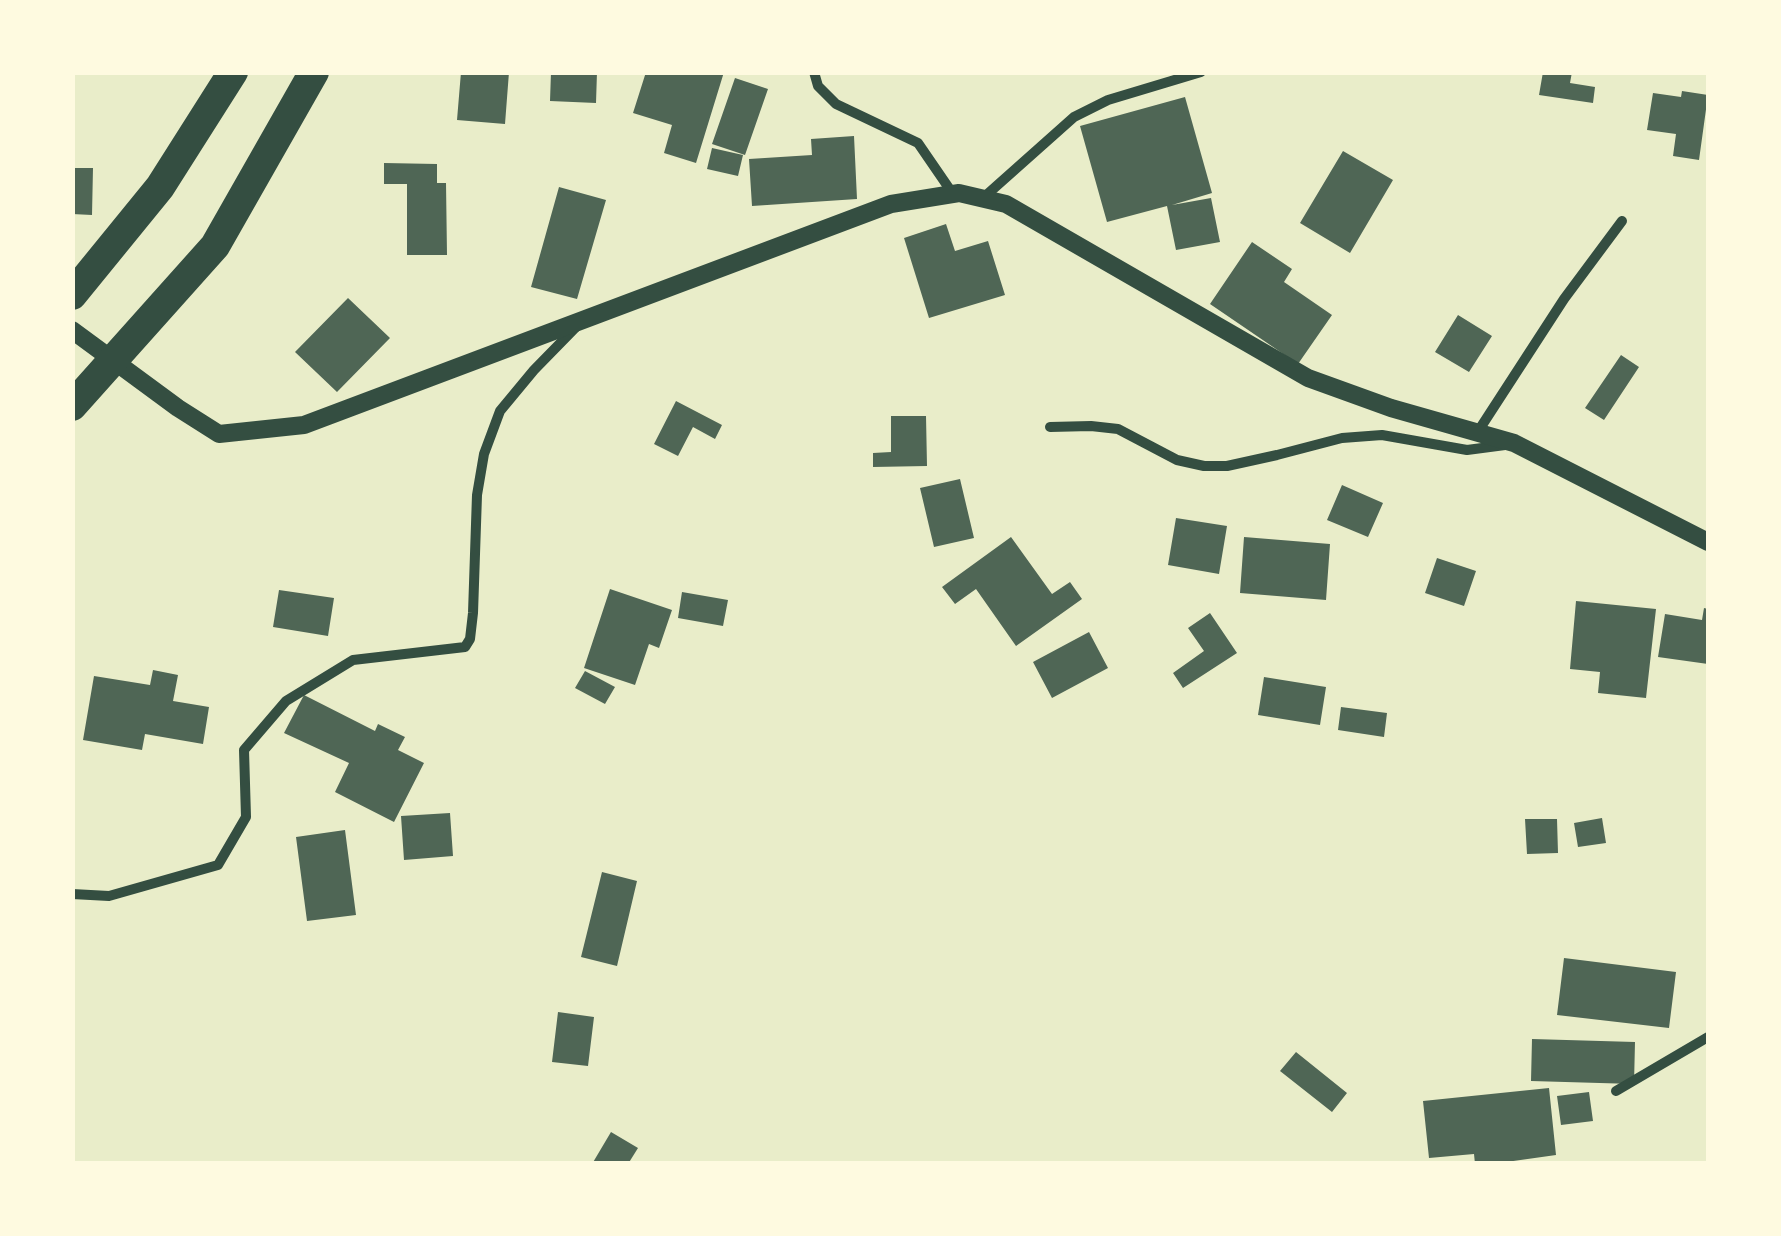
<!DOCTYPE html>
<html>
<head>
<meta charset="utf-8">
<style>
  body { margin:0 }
  #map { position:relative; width:1781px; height:1236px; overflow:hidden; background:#e9edc9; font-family:"PT Sans",sans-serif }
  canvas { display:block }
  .frame { position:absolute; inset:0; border:75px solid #fefae0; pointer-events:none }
</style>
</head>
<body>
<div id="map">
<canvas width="1781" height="1236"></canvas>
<div class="frame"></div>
</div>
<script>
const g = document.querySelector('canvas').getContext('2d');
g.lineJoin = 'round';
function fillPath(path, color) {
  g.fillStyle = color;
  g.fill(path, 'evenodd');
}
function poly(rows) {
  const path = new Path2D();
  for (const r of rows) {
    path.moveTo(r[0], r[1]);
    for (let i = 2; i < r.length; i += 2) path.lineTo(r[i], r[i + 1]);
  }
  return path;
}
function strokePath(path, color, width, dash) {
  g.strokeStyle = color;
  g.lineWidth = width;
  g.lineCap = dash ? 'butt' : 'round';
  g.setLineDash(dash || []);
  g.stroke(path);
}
fillPath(poly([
  [461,72,509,72,505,124,457,120],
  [551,72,597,72,596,103,550,101],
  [646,72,724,72,696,163,664,153,672,125,633,113],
  [1543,72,1572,72,1570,83,1595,87,1593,103,1539,95],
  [735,78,768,89,745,155,712,144],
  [1682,91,1708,95,1699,160,1673,156,1676,134,1647,130,1653,93,1681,97],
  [1185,97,1212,193,1172,205,1211,198,1220,242,1176,250,1167,206,1107,222,1080,126],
  [854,136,857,199,752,206,749,159,812,155,811,139],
  [712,148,743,155,738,176,707,169],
  [1343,151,1393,180,1350,253,1300,223],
  [384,163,437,164,437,183,446,183,447,255,407,255,407,184,384,184],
  [72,168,93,168,92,215,72,214],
  [559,187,606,200,577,299,531,287],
  [946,224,955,251,988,241,1005,295,929,318,904,238],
  [1252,242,1292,269,1284,282,1332,315,1298,364,1210,304],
  [348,298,390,338,337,392,295,352],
  [1458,315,1492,336,1469,372,1435,352],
  [1621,355,1639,367,1604,420,1585,408],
  [676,401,722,425,715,439,693,427,678,456,654,444],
  [891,416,926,416,927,466,873,467,873,453,891,452],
  [960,479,974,538,934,547,920,488],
  [1342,485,1383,503,1368,537,1327,520],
  [1176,518,1227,526,1219,574,1168,565],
  [1011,537,1052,594,1070,582,1082,599,1016,646,976,589,955,604,942,587],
  [1244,537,1330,544,1326,600,1240,593],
  [1437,558,1476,571,1464,606,1425,593],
  [610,589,672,610,659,648,649,644,635,685,584,668],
  [279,590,334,598,328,636,273,627],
  [682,592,728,600,723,626,678,618],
  [1576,601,1656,609,1646,698,1598,693,1600,672,1570,669],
  [1704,608,1708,609,1708,664,1658,657,1665,614,1702,620],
  [1210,613,1237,653,1183,688,1173,673,1204,651,1188,628],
  [1089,632,1108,668,1052,698,1033,662],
  [153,670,178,675,173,701,209,707,203,744,145,734,142,750,83,740,94,676,150,685],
  [585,671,615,687,605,704,575,688],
  [1264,677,1326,687,1320,725,1258,715],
  [304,695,375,731,378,724,405,737,398,750,424,763,394,822,335,792,349,763,284,733],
  [1341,707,1387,713,1384,737,1338,730],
  [450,813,453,856,404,860,401,816],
  [1602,818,1606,843,1578,847,1574,823],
  [1525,819,1557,819,1558,853,1527,854],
  [345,830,356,915,307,921,296,837],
  [602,872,637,881,617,966,581,957],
  [1564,958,1676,972,1669,1028,1557,1015],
  [558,1012,594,1017,588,1066,552,1062],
  [1532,1039,1635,1042,1634,1084,1531,1081],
  [1296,1052,1347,1093,1332,1112,1280,1071],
  [1549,1088,1556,1155,1492,1164,1475,1164,1474,1154,1429,1158,1423,1101],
  [1589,1092,1593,1121,1561,1125,1557,1096],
  [611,1132,638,1148,628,1164,592,1164]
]), '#4f6655');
strokePath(poly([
  [814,72,818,86,836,104,918,143,953,194],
  [983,198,1074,117,1108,100,1201,72],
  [1050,427,1091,426,1118,429,1177,460,1204,466,1227,466,1277,455,1342,438,1382,435,1467,450,1505,445],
  [1477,433,1564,299,1622,221],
  [72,894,109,896,218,865,246,817,244,750,286,701,353,660,465,647,470,639,473,613,477,495,484,454,500,411,534,370,577,326],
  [1616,1091,1708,1037]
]), '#344e41', 10);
strokePath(poly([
  [72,330,178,408,219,434,304,425,891,204,959,193,1006,204,1308,378,1391,408,1514,443,1708,542]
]), '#344e41', 18);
strokePath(poly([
  [72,295,160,187,233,72],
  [72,406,215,246,314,72]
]), '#344e41', 30);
</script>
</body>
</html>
